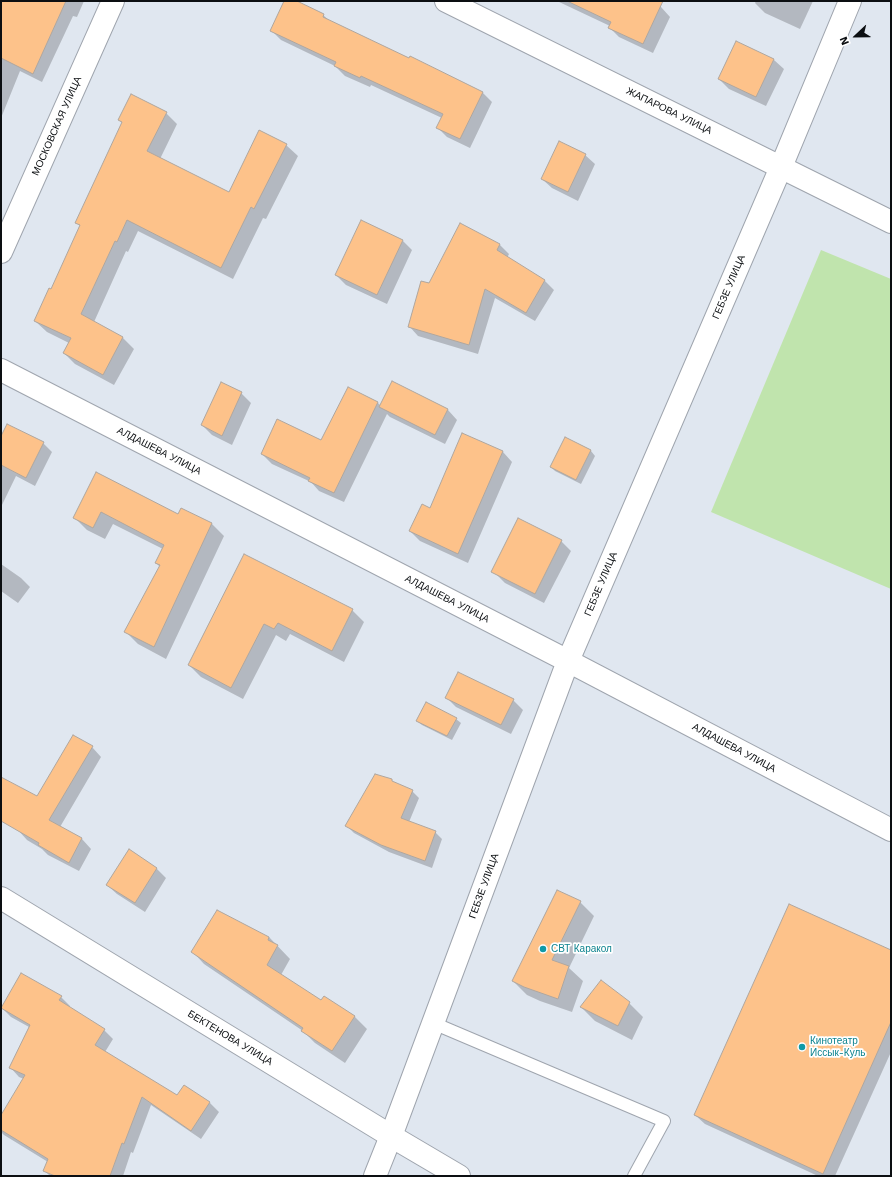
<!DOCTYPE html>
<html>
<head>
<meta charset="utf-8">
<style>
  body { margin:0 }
  #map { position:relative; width:892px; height:1177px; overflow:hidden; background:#e0e7f0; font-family:"Work Sans",sans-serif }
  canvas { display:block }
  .frame { position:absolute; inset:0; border:2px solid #0c0f12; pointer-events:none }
  .north { position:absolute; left:836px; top:16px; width:40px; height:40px; -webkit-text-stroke:3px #fff; paint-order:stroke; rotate:248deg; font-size:11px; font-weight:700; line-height:16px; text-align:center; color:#0c0f12 }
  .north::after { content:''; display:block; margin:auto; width:14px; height:18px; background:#0c0f12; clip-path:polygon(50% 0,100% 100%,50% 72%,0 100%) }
</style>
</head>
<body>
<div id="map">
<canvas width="892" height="1177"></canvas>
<div class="frame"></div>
<div class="north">N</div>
</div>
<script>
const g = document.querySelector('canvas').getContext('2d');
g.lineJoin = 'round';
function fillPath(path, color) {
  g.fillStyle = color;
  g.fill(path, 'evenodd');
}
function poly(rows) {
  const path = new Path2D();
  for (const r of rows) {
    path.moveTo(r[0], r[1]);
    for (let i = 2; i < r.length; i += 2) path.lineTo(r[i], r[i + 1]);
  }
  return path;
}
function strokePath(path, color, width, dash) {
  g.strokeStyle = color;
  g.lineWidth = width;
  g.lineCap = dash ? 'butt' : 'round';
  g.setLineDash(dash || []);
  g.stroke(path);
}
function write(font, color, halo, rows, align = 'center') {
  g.font = font + ' "Work Sans",sans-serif';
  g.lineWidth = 3.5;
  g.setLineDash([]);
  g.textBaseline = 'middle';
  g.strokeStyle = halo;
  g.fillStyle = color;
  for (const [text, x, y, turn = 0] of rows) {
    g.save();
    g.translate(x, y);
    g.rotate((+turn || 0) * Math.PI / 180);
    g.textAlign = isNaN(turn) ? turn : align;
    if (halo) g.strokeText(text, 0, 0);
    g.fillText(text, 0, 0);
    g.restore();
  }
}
fillPath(poly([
  [821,250,891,279,891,589,711,512]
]), '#c0e4ad');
fillPath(poly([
  [29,1,84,1,77,17,73,16,42,82,20,71,1,118,1,5],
  [285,1,294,1,323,15,331,22,482,92,492,102,470,148,447,137,438,128,442,118,371,85,370,87,345,76,335,66,281,40,271,30],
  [557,1,648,1,661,7,670,17,653,53,619,37,609,27,610,26],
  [756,1,813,1,800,29,765,13,755,3],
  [736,42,774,60,784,69,766,106,729,89,719,79],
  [166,113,177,124,160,159,229,194,286,145,298,156,266,219,263,218,233,279,138,231,128,252,126,251,94,322,123,338,134,349,114,385,75,364,64,353,69,343,47,332,35,321,51,290,81,227,77,222,123,124,119,120],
  [585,155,595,164,578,201,552,188,542,179],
  [460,224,500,245,509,254,507,258,544,280,554,290,535,321,495,298,478,354,418,336,409,326],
  [403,241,412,250,387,304,346,285,336,275],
  [393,383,448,410,457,420,445,444,390,417,387,414,344,502,319,491,311,482,272,464,262,454,322,441,348,388,378,403,381,406],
  [241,393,251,403,232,445,212,435,202,425],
  [463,434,503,452,512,462,468,563,420,541,410,531,430,509],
  [565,438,591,451,595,456,581,484,555,471,551,467],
  [1,439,43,443,52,452,35,486,16,476,1,507],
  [97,473,179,515,182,509,212,524,224,536,166,659,138,644,126,632,160,567,156,563,163,549,113,524,105,539,87,530,75,518],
  [561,541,571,551,544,603,505,583,495,573],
  [244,555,352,610,364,622,344,662,290,634,286,641,276,635,243,699,201,677,189,665],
  [1,564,21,578,30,587,18,603,1,591],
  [446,697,513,700,523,710,511,734,456,707],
  [456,719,461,723,452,740,422,725,417,721],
  [92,747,101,757,60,827,82,839,91,849,79,871,48,855,42,849,27,840,18,830,1,820,1,779,37,797],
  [391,780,394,783,412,791,419,798,409,822,435,832,442,839,432,868,389,852,354,833,347,826],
  [129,851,157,869,166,878,145,912,117,894,107,885],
  [580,902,594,916,569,968,583,981,572,1012,540,1001,527,995,513,981],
  [269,937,290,959,281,975,321,1002,324,998,355,1017,367,1029,345,1063,315,1043,303,1031,204,964,192,951],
  [891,951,891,1052,835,1176,818,1176,705,1124,695,1115],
  [61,997,70,1006,69,1008,104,1030,113,1039,105,1052,178,1096,185,1086,210,1103,219,1112,201,1139,151,1105,133,1153,131,1152,123,1176,50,1176,45,1171,48,1162,4,1135,1,1132,1,1117,24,1079,19,1077,10,1067,29,1027,11,1017,1,1007],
  [629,1003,643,1017,632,1040,595,1021,581,1007]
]), '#0003');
const building = poly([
  [1,1,66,1,33,74,1,58,1,1],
  [284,1,297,1,324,14,323,17,409,58,410,56,483,92,460,139,436,128,443,114,361,76,360,78,334,66,336,62,270,31,284,1],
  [567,1,663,1,643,44,608,28,611,22,567,1],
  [736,41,774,59,756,97,718,79,736,41],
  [131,94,167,112,147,151,229,192,259,130,287,144,254,209,251,207,221,268,127,220,117,242,115,241,81,314,123,337,103,375,63,353,71,338,34,321,49,288,51,289,80,225,75,223,122,122,118,120,131,94],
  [559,141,586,154,568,192,541,179,559,141],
  [361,220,403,240,377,295,335,275,361,220],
  [460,223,500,244,497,250,545,280,526,313,485,289,469,345,408,327,421,281,429,283,460,223],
  [392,381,448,409,435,435,379,407,392,381],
  [221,382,242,392,222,436,201,425,221,382],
  [348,387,378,402,334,493,308,481,310,478,261,454,277,419,321,440,348,387],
  [7,424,44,442,26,478,1,465,1,436,7,424],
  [462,433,503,451,458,554,409,531,422,504,430,508,462,433],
  [565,437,591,450,576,480,550,467,565,437],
  [96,472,178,514,181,508,212,523,154,647,124,632,160,565,155,563,164,545,101,512,93,528,73,518,96,472],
  [518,518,562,540,535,594,491,572,518,518],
  [244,554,353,609,332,651,278,623,274,629,264,624,231,688,188,665,244,554],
  [458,672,514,699,501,725,445,698,458,672],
  [426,702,457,718,447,736,416,721,426,702],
  [73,735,93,746,49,820,82,838,69,863,38,845,39,843,1,821,1,777,37,796,73,735],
  [375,774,392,779,392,781,413,790,401,818,436,831,425,861,381,845,345,826,375,774],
  [129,849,157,868,135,903,106,885,129,849],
  [557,890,581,901,552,960,569,966,558,999,524,987,512,981,557,890],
  [789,904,891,950,891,1022,823,1174,694,1115,789,904],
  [217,910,269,937,268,940,278,945,267,965,321,1000,324,996,355,1016,332,1051,301,1031,303,1028,191,952,217,910],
  [21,973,62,996,59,1000,105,1029,95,1045,177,1095,184,1085,210,1102,191,1131,142,1097,124,1144,122,1143,110,1176,55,1176,43,1171,48,1159,1,1130,1,1115,25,1075,9,1068,30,1025,1,1008,21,973],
  [601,980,630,1002,618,1026,580,1007,601,980]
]);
fillPath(building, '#fdc28a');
strokePath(building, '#afa69e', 1);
const lane = poly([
  [433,1023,664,1121,634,1176]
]);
const street = poly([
  [446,1,891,222],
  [1,252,113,1],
  [1,898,391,1136,459,1176]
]);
const secondary = poly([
  [1,370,568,661,891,830],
  [375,1176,391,1136,568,661,781,167,850,1]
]);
strokePath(lane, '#9fa5ae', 14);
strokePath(street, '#9fa5ae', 24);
strokePath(secondary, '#9fa5ae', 24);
strokePath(lane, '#fff', 12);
strokePath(street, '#fff', 22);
strokePath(secondary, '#fff', 22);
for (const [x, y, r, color] of [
  [543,949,4,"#0f9aa8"],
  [802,1047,4,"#0f9aa8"]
]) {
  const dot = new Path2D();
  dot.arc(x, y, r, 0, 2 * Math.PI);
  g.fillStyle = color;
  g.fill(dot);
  strokePath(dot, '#fff', 1.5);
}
write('10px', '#0c0f12', '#fff', [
  ["ЖАПАРОВА УЛИЦА",669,111,26],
  ["МОСКОВСКАЯ УЛИЦА",57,126,-66],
  ["ГЕБЗЕ УЛИЦА",729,287,-67],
  ["АЛДАШЕВА УЛИЦА",159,451,27],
  ["ГЕБЗЕ УЛИЦА",601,584,-67],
  ["АЛДАШЕВА УЛИЦА",447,599,27],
  ["АЛДАШЕВА УЛИЦА",734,748,28],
  ["ГЕБЗЕ УЛИЦА",484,886,-70],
  ["БЕКТЕНОВА УЛИЦА",230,1038,31]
]);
write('10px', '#0d838f', '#fff', [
  ["СВТ Каракол",551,949],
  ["Кинотеатр",810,1041],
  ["Иссык-Куль",810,1053]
], 'left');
</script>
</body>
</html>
